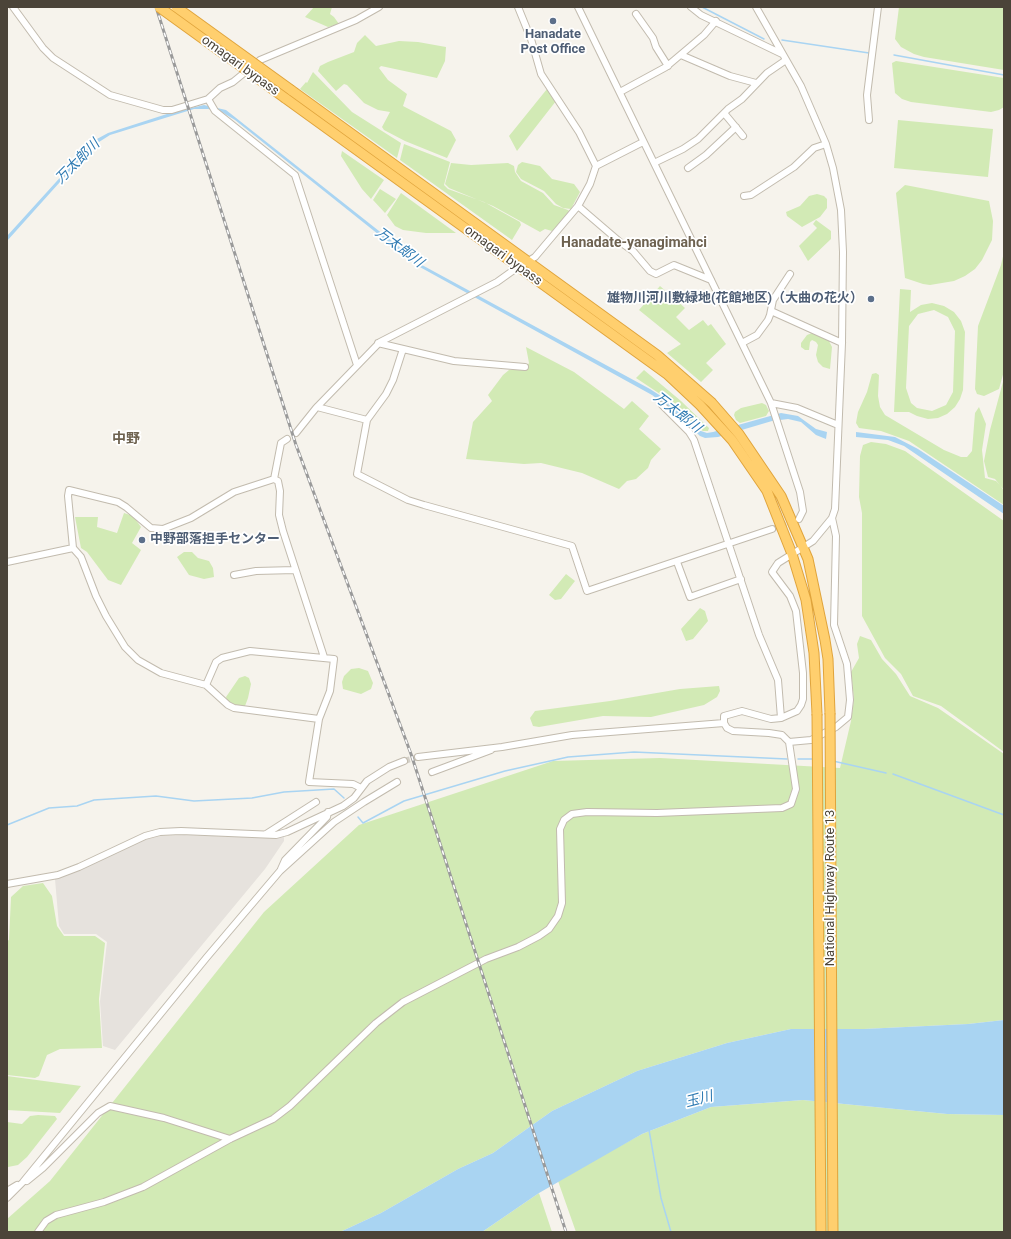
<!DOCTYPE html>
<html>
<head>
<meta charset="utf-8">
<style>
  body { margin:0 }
  #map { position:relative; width:1011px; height:1239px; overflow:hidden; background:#f6f3ec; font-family:Roboto,sans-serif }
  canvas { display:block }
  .frame { position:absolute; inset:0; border:8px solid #4b4439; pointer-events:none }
</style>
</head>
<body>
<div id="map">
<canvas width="1011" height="1239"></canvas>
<div class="frame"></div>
</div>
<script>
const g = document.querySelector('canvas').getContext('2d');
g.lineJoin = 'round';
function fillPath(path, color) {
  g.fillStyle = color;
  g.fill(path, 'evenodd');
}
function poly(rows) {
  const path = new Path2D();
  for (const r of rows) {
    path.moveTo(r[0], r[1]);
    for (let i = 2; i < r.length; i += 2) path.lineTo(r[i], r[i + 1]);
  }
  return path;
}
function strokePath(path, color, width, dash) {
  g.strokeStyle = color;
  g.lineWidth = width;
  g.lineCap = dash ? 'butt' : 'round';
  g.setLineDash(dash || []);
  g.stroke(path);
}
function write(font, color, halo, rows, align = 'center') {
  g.font = font + ' Roboto,"Noto Sans JP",sans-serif';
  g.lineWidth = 3.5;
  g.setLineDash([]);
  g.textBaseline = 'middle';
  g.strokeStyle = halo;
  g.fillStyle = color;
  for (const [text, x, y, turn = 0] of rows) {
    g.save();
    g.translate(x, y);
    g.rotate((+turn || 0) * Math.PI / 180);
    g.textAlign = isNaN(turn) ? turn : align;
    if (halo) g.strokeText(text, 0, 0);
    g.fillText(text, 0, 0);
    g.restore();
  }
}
fillPath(poly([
  [184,835,271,838,284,837,284,841,265,869,115,1050,103,1046,100,1001,107,942,96,934,64,934,59,926,55,879,79,870,144,840,160,836]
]), '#e6e2dd');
fillPath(poly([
  [314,7,332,7,330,14,334,17,339,24,328,27,305,17],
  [899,7,1004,7,1004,70,924,57,914,54,901,47,895,39],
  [365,35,376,46,399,41,418,42,446,47,445,61,437,78,381,66,379,68,388,80,407,94,403,106,451,131,456,140,447,158,405,141,384,130,382,127,390,112,378,110,364,103,347,85,344,84,336,91,318,71,320,66,328,62,354,52,357,43],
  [896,61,1004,78,1004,107,999,110,991,112,911,102,902,99,895,93,892,63],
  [313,72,352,112,401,143,397,158,300,89,306,82,307,83],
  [547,89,549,89,556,101,517,151,509,136],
  [898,120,993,129,988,177,894,168],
  [404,144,450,162,444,185,448,189,484,202,520,222,521,225,512,240,400,160],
  [342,151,384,180,371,199,362,189,341,156],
  [522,162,540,166,552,179,574,184,580,192,571,209,563,208,556,204,544,191,521,179,516,172,518,165],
  [451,163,471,165,508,163,514,166,515,172,521,181,543,193,554,205,568,210,570,212,552,231,545,229,540,232,493,206,449,188,445,184],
  [905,185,989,201,993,221,992,240,982,260,975,269,965,276,954,281,930,285,923,284,905,278,896,193],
  [380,189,396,199,385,213,373,200],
  [401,193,456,233,426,233,403,230,395,226,387,215],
  [817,194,824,196,827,199,827,208,820,217,802,227,787,216,786,212,800,206,809,196],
  [816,220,831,231,831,239,808,261,799,246,817,228,813,224],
  [1004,252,1004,371,999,389,984,396,977,394,975,389,978,326,1001,265],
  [660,286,685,308,676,317,689,330,703,320,708,326,711,324,726,344,706,363,713,370,701,382,667,353,681,344,639,310],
  [900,289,911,290,910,312,921,305,932,303,944,306,954,312,961,321,965,332,963,390,960,399,955,407,947,414,938,418,928,419,917,416,909,412,894,412],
  [934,310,948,317,955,331,953,392,946,405,932,411,917,408,911,403,906,388,909,326,918,314],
  [812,333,822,336,829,341,832,347,830,369,823,367,818,362,816,355,818,345,816,342,812,340,810,342,809,350,805,350,801,347,801,343,807,335],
  [526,347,574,372,624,409,632,401,649,416,639,429,661,449,651,460,648,468,636,479,627,481,619,489,582,473,541,463,524,464,466,459,473,422,492,401,488,395,503,375,509,370,525,369,529,363],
  [644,370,681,401,709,428,708,431,703,431,698,428,672,402,636,378],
  [876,373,879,375,878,396,880,407,885,415,944,450,961,457,967,457,972,451,975,413,979,407,986,424,982,450,985,478,996,481,1000,485,1004,491,1004,505,909,441,881,431,859,428,856,423,858,412,867,392,872,374],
  [1004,378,1004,490,995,479,988,477,984,461,990,430],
  [762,403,766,405,769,411,766,416,740,423,736,420,734,415,735,412,741,408],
  [871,442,886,444,905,451,1004,521,1004,752,941,706,913,696,901,674,885,658,862,616,862,513,859,497,860,456,863,445],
  [124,513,133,516,141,527,132,543,141,550,121,585,108,580,87,552,81,548,75,517,98,517,97,527,117,533],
  [184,552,192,552,198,558,209,561,213,568,214,577,204,579,189,575,177,557],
  [566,574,575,581,561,599,555,600,549,595],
  [700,608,705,611,708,621,693,639,686,641,681,629],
  [860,636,871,640,882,659,896,674,910,696,938,708,1004,754,1004,1020,968,1024,864,1029,791,1029,727,1043,637,1071,552,1111,493,1153,458,1169,381,1213,340,1232,7,1232,7,1219,50,1181,264,912,359,825,553,761,660,758,840,768,851,721,854,699,851,672,859,658,857,644],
  [359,668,368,671,373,683,371,689,361,694,343,689,342,682,344,676,351,669],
  [245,676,249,678,251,684,248,698,245,706,235,706,228,703,226,697,239,678],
  [719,686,720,691,717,697,704,705,651,717,603,716,539,727,533,726,530,718,535,711,610,701,680,689],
  [43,883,52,896,57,926,64,936,95,936,105,943,99,999,102,1048,60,1049,47,1055,39,1076,35,1078,7,1075,7,941,9,940,11,897,23,886],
  [7,1076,81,1086,60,1113,7,1110],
  [803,1100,947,1114,1004,1115,1004,1232,576,1232,558,1181,585,1165,642,1134,711,1107],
  [38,1115,55,1116,57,1119,27,1157,18,1165,8,1167,7,1122,22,1124,30,1116],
  [539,1193,552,1232,482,1232]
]), '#d2eab5');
fillPath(poly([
  [204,105,226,110,422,265,650,389,667,400,698,430,707,433,713,432,781,413,798,416,816,429,827,432,826,439,816,435,801,422,788,419,772,421,718,437,705,438,700,436,671,409,652,395,418,266,235,120,220,111,208,109,194,109,110,135,99,142,86,153,7,241,7,236,85,150,97,139,108,133,170,113],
  [856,432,895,437,918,449,1004,506,1004,514,904,446,888,440,856,437],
  [1004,1020,1004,1115,947,1114,803,1100,711,1107,642,1134,539,1193,482,1232,340,1232,381,1213,458,1169,493,1153,552,1111,637,1071,727,1043,791,1029,864,1029,968,1024]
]), '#a9d4f2');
strokePath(poly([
  [702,7,764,39],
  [782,40,869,53],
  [894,55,1004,75],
  [798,759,814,759],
  [833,761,886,773],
  [893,774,1004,815],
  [358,817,363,823,404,801,505,771,568,757,634,752,787,759],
  [7,825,49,808,77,806,94,800,156,796,194,801,252,798,284,792,334,789,344,798],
  [649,1130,661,1198,671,1232]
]), '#a9d4f2', 1.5);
strokePath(poly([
  [772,529,795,520],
  [404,761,418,757]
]), '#d4d0c8', 6, [6, 3]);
const minor = poly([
  [13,7,43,48,53,58,110,95,163,110,172,110,208,99],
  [578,7,771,403,797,408,838,425],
  [691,7,701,15,782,54],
  [636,14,653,38,656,47,668,66],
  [681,55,730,76,756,83],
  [620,92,666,67,704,35,716,21],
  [724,113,743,136],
  [869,120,867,95,878,7],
  [654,163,683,149,698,139,728,109,742,99,767,73,786,60],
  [596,166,643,142],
  [688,168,706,155,736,127],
  [744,196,751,195,794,167,814,148,826,144],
  [578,206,620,242,633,251,650,271,656,274,674,265,711,280],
  [771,311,842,343],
  [378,343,454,361,525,367],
  [742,343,757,335,768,320,770,315,773,300,790,274],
  [357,365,295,175,215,111,208,99,220,88,233,82,260,60,356,20,379,7],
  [771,403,800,492,803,511,799,519],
  [662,405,689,432,694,440,759,635,778,680,781,718],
  [317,407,367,420,386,394,393,380,403,349],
  [367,420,357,474,408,500,424,505,572,546,587,591,772,529],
  [296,433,316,408,380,342,497,282,518,267,535,257,578,206,590,184,596,166,579,132,541,74,531,39,518,7],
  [274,479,234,492,191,518,163,529,151,528,126,507,118,502,69,490,68,496,73,548,81,557,96,596,106,616,125,647,138,660,161,673,206,685,228,705,234,708,319,719,309,782,353,784,361,788],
  [274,479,278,481,280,491,279,515,283,531,324,657],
  [274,479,281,443,287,439],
  [7,562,73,548],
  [677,562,690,597,741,579],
  [234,575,256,571,295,570],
  [206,685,216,662,222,658,250,651,334,659,330,691,319,719],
  [789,742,811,740,836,727,848,717,850,700,847,664,834,625,836,536,832,518],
  [418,757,502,747,572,735,724,723],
  [432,772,491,750],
  [266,834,316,802],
  [281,869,285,860,327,817,328,812],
  [7,884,58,875,79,867,145,836,160,832,181,831,276,835,287,832,343,806,354,798,367,781,389,767,404,761],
  [27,1181,43,1168,98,1113,110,1106,164,1118,230,1139],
  [7,1191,17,1185],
  [7,1198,23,1182,207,957,280,871,334,822,364,802,397,782],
  [38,1232,46,1221,56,1215,104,1202,143,1187,230,1139,273,1119,290,1106,376,1023,403,1002,486,959,518,947,539,936,549,929,558,916,562,903,560,829,564,820,572,814,587,812,657,813,782,808,791,804,796,789,789,742,782,735,769,733,733,731,727,728,724,723,724,716,742,711,771,719,781,718,797,711,801,705,803,699,803,673,796,611,790,596,772,572,778,563,813,541,832,518,835,509,842,343,843,252,841,210,833,168,826,144,801,86,756,7]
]);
const highway = poly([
  [291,90,657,355,712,403,739,434,781,496,808,559,825,640,828,659,830,713],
  [285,98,667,374,700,405,732,440,767,491,792,554,806,600,814,653,817,714]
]);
strokePath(minor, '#c2bbae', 8);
strokePath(highway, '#e0a43c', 11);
strokePath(minor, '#fff', 6);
strokePath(highway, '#ffcf6e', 9);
const rail = poly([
  [156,7,296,445,411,754,566,1232]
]);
strokePath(rail, '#9a9a9a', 3);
strokePath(rail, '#fff', 1.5, [4.5]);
const highwayBridge = poly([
  [159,7,285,98],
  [176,7,291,90],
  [830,713,833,1232],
  [817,714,821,1232]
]);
strokePath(highwayBridge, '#e0a43c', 11, []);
strokePath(highwayBridge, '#ffcf6e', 9);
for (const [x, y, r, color] of [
  [553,21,4,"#5c6f8a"],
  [871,299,4,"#5c6f8a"],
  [142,540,4,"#5c6f8a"]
]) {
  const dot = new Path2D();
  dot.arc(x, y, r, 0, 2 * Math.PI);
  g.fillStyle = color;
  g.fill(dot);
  strokePath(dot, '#fff', 1.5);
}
write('bold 13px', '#4e5e75', '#fff', [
  ["Hanadate",553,35],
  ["Post Office",553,50],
  ["雄物川河川敷緑地(花館地区)（大曲の花火）",863,299,"right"],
  ["中野部落担手センター",150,540,"left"]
]);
write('13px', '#4b4439', '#fff', [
  ["omagari bypass",240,66,36],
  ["omagari bypass",503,256,36],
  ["National Highway Route 13",831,888,-90]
]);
write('italic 14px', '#2e7ab2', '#fff', [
  ["万太郎川",78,162,-45],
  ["万太郎川",399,248,37],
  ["万太郎川",677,413,38],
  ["玉川",699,1100,-15]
]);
write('bold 14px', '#6e6250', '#fff', [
  ["Hanadate-yanagimahci",634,243],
  ["中野",126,439]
]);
</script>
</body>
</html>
